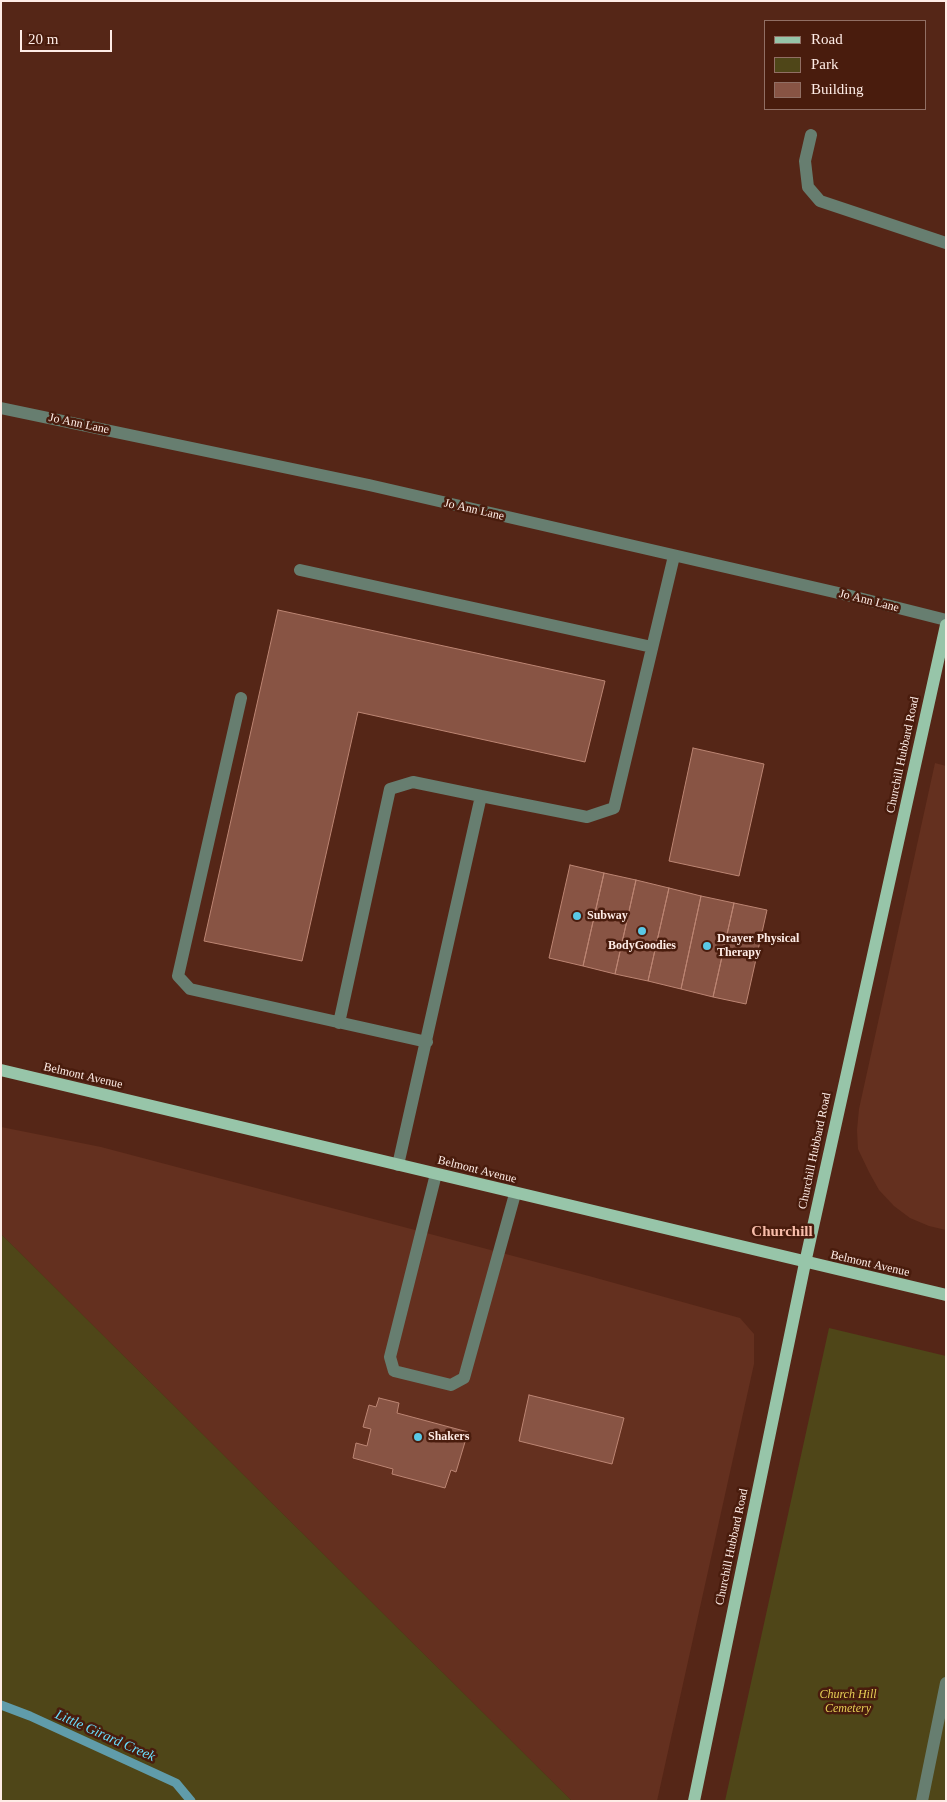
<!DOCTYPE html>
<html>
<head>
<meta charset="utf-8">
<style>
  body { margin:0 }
  #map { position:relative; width:947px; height:1802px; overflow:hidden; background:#552617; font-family:"Times New Roman",serif }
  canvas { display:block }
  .frame { position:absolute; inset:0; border:2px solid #feece6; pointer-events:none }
  .legend { position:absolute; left:764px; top:20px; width:162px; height:90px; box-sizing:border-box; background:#491c0d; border:1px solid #916f64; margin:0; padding:6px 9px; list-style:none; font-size:15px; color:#feece6 }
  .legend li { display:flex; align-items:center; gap:10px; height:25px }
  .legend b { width:25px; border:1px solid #916f64 }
  .scale { position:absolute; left:20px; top:30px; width:92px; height:22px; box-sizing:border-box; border:2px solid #feece6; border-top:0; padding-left:6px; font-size:15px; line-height:18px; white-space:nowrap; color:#feece6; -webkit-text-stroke:4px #491c0d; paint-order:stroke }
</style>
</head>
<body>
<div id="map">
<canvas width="947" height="1802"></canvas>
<div class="frame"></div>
<ul class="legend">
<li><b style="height:6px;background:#97c5a9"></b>Road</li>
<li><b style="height:14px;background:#4f4618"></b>Park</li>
<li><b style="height:14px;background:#885444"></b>Building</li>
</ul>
<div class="scale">20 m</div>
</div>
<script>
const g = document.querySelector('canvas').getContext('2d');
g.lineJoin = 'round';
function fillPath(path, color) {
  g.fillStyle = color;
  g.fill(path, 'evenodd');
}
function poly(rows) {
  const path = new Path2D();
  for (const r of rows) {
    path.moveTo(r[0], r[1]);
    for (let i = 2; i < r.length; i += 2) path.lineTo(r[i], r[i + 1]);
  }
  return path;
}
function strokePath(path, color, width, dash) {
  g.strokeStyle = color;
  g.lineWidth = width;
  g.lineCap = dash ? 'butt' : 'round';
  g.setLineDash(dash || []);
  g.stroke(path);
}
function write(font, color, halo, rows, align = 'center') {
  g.font = font + ' "Times New Roman",serif';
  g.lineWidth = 5;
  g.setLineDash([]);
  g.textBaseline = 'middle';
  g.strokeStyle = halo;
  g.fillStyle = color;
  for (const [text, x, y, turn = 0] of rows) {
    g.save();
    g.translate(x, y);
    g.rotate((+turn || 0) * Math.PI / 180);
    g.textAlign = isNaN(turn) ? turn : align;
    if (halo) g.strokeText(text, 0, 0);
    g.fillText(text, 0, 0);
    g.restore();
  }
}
fillPath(poly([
  [935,763,946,766,946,1230,929,1226,910,1218,894,1206,879,1190,869,1172,858,1149,857,1130,859,1109],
  [1,1127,101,1147,589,1276,740,1318,754,1334,754,1364,657,1801,572,1801,1,1234]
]), '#64301f');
fillPath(poly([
  [1,1234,572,1801,1,1801],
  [829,1328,946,1356,946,1801,725,1801]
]), '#4f4618');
strokePath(poly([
  [1,1705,30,1716,176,1783,191,1801]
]), '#609caa', 9);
const building = poly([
  [278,610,605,681,585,762,358,712,302,961,204,941,278,610],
  [693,748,764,764,739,876,669,861,693,748],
  [570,865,604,873,583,966,549,958,570,865],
  [604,873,636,880,615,974,583,966,604,873],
  [636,880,669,888,648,981,615,974,636,880],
  [669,888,701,896,681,989,648,981,669,888],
  [701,896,734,903,713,997,681,989,701,896],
  [734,903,767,910,746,1004,713,997,734,903],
  [529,1395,624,1418,612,1464,519,1441,529,1395],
  [379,1398,399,1403,397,1413,468,1432,456,1472,451,1470,445,1488,392,1474,393,1469,353,1458,356,1443,367,1446,371,1429,363,1427,369,1405,376,1407,379,1398]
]);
fillPath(building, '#885444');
strokePath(building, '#bc8573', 1);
strokePath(poly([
  [811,135,805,161,808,187,820,201,946,243],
  [1,408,369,485,847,595,946,620],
  [300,570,652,647],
  [241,698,178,976,190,989,427,1042],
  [339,1023,390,789,413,782,481,796],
  [398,1165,481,796,587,817,614,808,674,556],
  [436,1174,390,1357,394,1371,451,1385,464,1378,515,1194],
  [922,1801,946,1683]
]), '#677e70', 12);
strokePath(poly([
  [1,1070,946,1295],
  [694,1801,805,1263,946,625]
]), '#97c5a9', 12);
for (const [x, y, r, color] of [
  [577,916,5,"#5ac8e6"],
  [642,931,5,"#5ac8e6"],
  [707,946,5,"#5ac8e6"],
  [418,1437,5,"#5ac8e6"]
]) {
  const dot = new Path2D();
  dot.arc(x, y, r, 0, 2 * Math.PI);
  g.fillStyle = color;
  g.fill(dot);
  strokePath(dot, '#491c0d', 2);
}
write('12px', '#feece6', '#491c0d', [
  ["Jo Ann Lane",79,424,12],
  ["Jo Ann Lane",474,510,13],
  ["Jo Ann Lane",869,601,14],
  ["Churchill Hubbard Road",903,755,-78],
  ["Belmont Avenue",83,1076,13],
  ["Churchill Hubbard Road",815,1151,-78],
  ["Belmont Avenue",477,1170,14],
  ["Belmont Avenue",870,1264,13],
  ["Churchill Hubbard Road",732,1547,-78]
]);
write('bold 12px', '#feece6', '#491c0d', [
  ["Subway",587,916],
  ["Drayer Physical",717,939],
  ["Therapy",717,953],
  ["BodyGoodies",642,946,"center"],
  ["Shakers",428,1437]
], 'left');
write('italic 12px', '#e6ce55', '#491c0d', [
  ["Church Hill",848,1695],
  ["Cemetery",848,1709]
]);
write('italic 14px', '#69ddfc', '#491c0d', [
  ["Little Girard Creek",105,1736,24]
]);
write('bold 15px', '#f8bdaa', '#491c0d', [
  ["Churchill",782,1232]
]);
</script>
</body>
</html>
